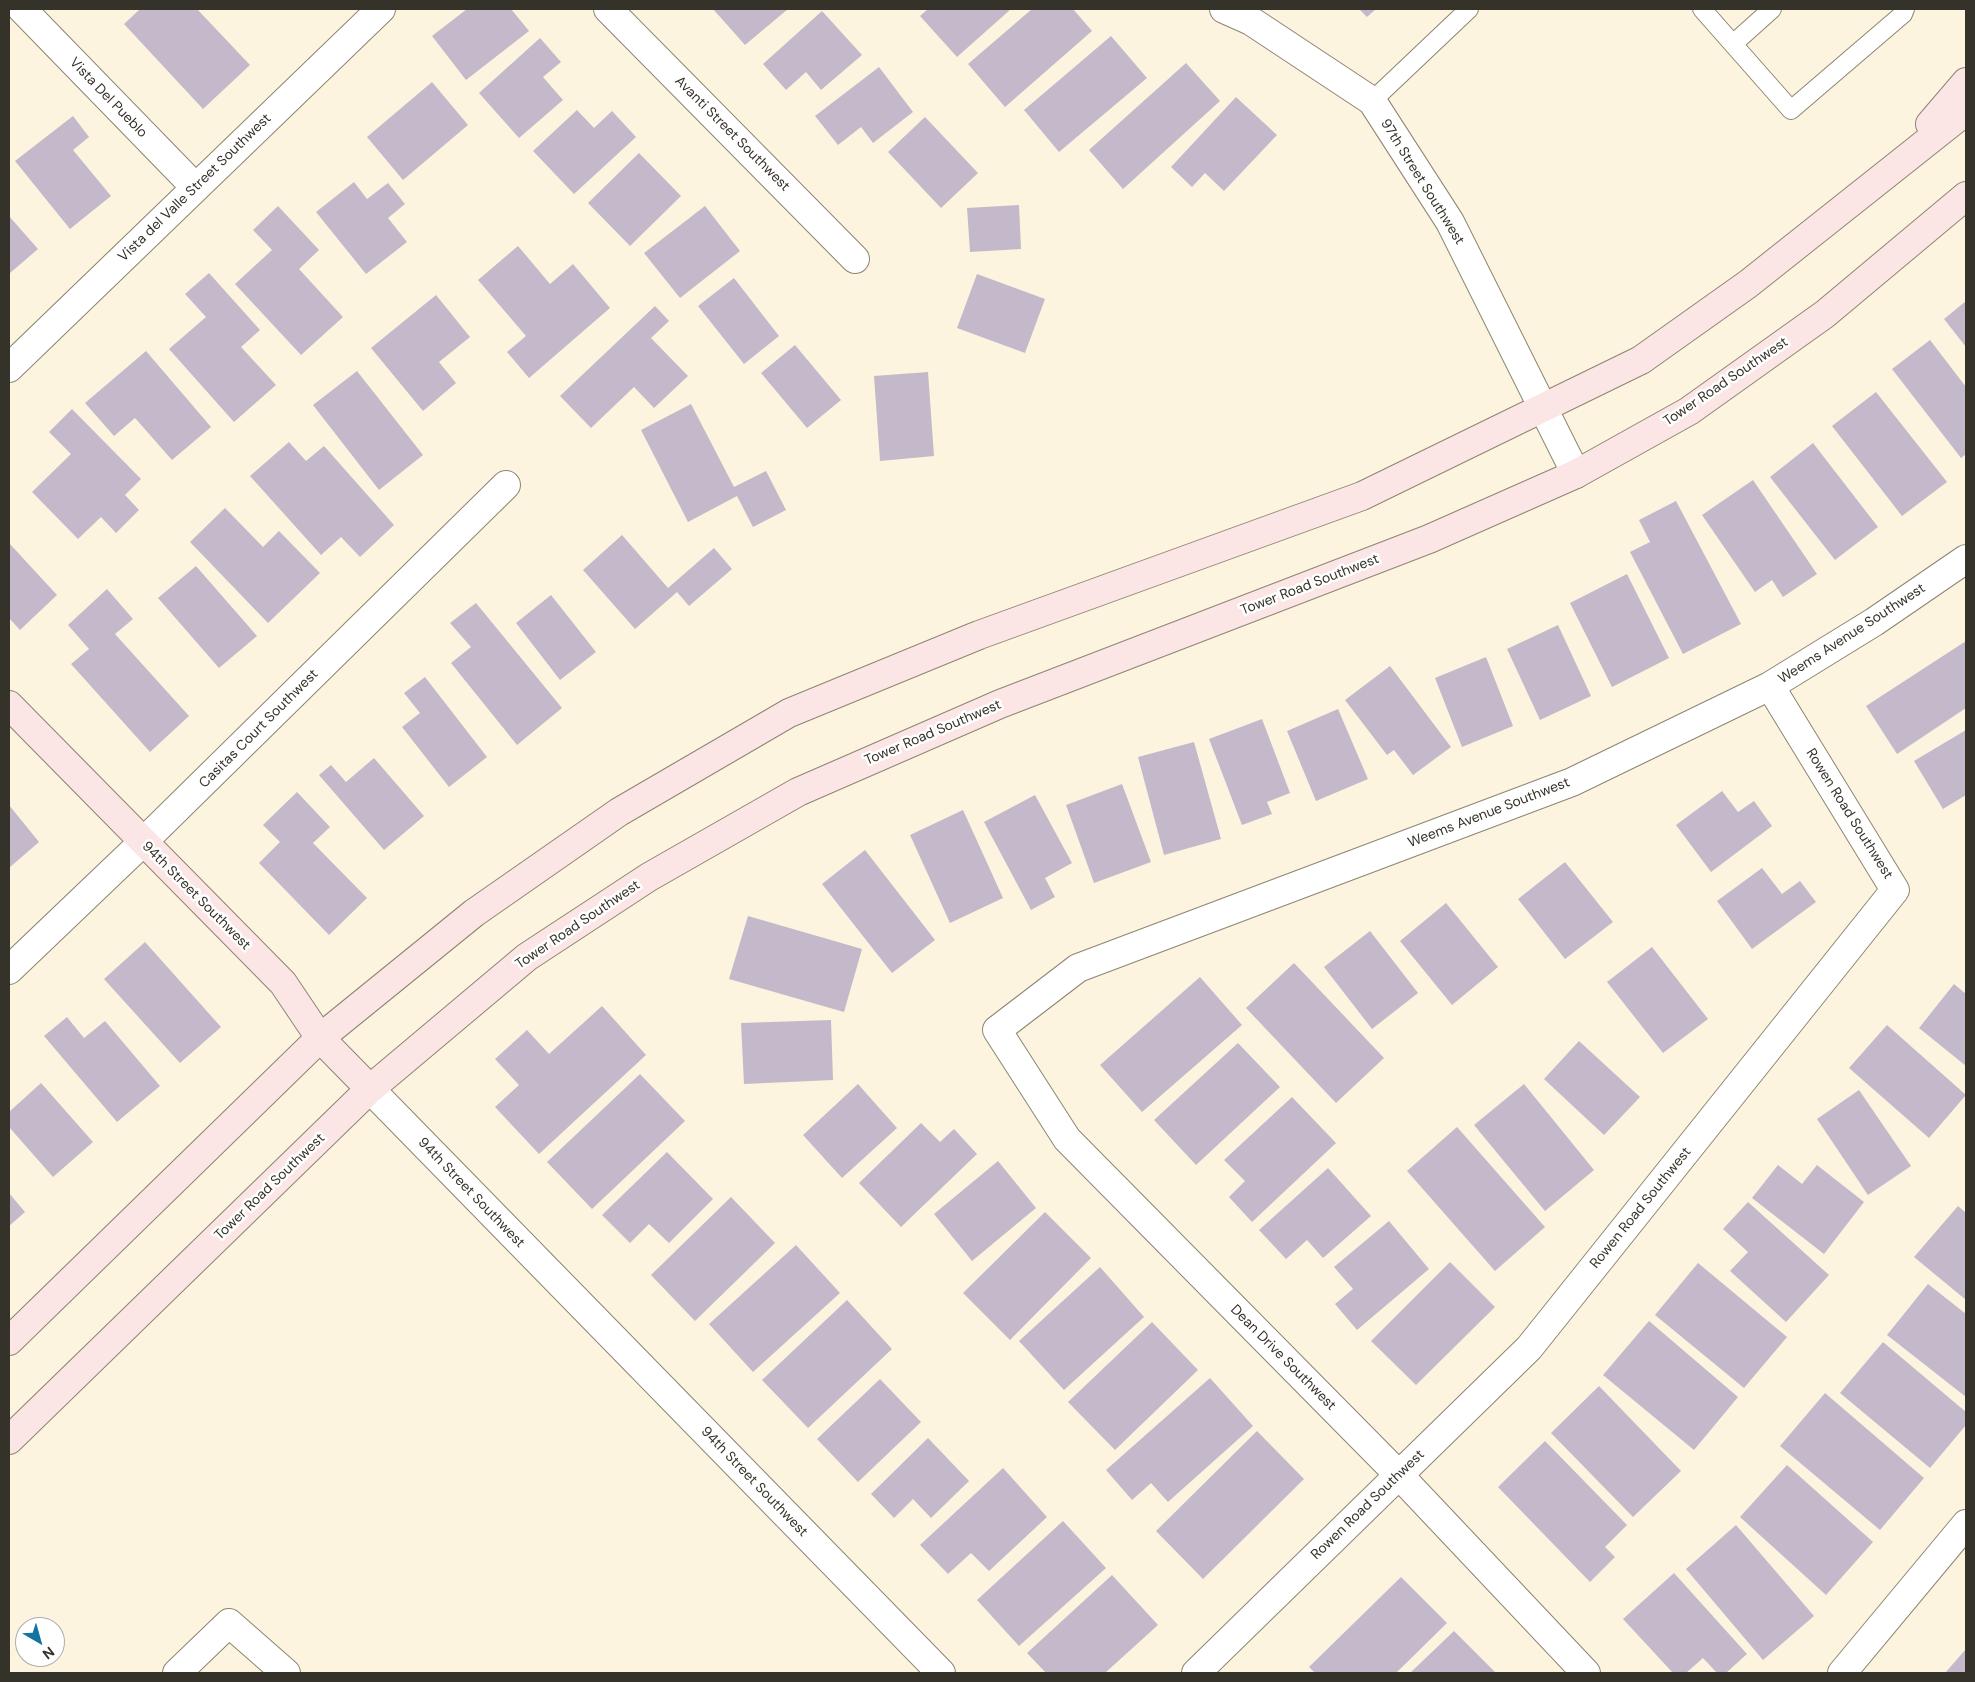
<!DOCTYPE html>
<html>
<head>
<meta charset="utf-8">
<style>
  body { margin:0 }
  #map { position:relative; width:1975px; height:1682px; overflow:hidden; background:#fcf4df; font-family:"DM Sans",sans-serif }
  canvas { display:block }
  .frame { position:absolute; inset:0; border:10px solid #35322a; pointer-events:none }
  .north { position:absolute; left:15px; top:1617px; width:50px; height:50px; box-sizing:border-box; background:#fff; border:1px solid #aeadaa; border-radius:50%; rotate:142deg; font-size:14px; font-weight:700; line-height:20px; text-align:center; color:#35322a }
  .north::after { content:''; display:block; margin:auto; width:18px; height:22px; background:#1474a1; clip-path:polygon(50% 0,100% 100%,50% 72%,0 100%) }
</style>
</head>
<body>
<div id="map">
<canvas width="1975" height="1682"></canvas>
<div class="frame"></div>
<div class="north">N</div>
</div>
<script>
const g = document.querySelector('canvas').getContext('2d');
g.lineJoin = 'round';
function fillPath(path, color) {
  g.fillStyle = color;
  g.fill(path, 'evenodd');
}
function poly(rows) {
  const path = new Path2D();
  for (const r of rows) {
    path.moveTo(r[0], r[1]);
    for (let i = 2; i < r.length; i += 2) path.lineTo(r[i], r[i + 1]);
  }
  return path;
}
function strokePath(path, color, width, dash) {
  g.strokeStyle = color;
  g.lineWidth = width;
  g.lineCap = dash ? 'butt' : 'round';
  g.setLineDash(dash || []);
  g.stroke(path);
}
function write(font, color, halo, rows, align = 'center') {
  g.font = font + ' "DM Sans",sans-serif';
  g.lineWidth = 5;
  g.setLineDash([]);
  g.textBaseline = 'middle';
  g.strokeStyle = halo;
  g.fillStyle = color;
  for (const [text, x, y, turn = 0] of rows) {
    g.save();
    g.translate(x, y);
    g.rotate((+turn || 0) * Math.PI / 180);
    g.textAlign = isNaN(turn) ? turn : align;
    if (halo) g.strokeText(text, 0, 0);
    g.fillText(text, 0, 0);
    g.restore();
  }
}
fillPath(poly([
  [138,9,197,9,250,65,203,109,124,24,139,10],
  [467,9,511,9,529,31,466,80,432,36],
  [713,9,788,9,745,45],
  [928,9,1011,9,957,57,920,16],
  [1032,9,1073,9,1092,31,1005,107,968,64],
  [1359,9,1376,9,1367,17],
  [822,11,862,55,821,90,806,72,786,90,763,64],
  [1111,36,1147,78,1059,152,1024,110],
  [540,38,561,62,543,77,563,100,519,138,479,93],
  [1186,63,1220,101,1123,189,1089,150],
  [879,67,913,112,873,143,861,127,838,145,815,116],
  [432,82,468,125,403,180,367,137],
  [1236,97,1277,135,1224,191,1205,173,1192,187,1171,167],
  [577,110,594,128,612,111,636,137,574,194,533,151],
  [73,116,89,137,73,150,111,196,70,229,15,161],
  [925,117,978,173,941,208,888,152],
  [639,153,681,196,630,246,588,203],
  [354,182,367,199,388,183,405,204,388,218,407,242,366,274,316,212],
  [1019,205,1021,249,970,252,967,208],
  [278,206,319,250,299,269,343,317,301,355,235,284,272,250,253,230],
  [705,206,740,251,680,298,644,253],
  [9,216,38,249,10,273,9,271],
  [518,246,550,284,573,264,610,308,529,378,507,352,526,336,478,280],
  [209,273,260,330,241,347,276,385,234,422,169,349,206,317,185,294],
  [977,274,1045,299,1025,353,957,328],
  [734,278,779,336,744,364,698,306],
  [436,295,470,337,439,362,456,383,423,411,371,348],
  [1966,301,1966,347,1944,319],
  [655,306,669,321,651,338,688,376,654,408,634,387,591,428,560,396],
  [1930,340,1966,387,1966,454,1961,458,1892,369],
  [795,345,841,400,807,428,761,373],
  [146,351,211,427,172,460,135,418,114,436,85,403],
  [357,371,423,455,379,490,313,405],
  [928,372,934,456,880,461,874,376],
  [1876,392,1947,482,1902,516,1832,426],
  [691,404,734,487,766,471,786,510,753,527,737,496,688,522,641,430],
  [72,409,141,479,125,495,139,510,116,533,101,517,78,539,32,492,71,454,49,432],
  [289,442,306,461,324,446,394,525,360,557,341,537,321,555,250,476],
  [1813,443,1878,527,1835,560,1770,477],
  [1753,480,1817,574,1783,597,1772,580,1755,592,1702,515],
  [1676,501,1741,624,1683,654,1630,552,1650,542,1639,520],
  [225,508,263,547,279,531,320,573,268,623,190,542],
  [622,535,668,588,714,548,732,569,689,606,677,592,635,629,583,570],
  [9,543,57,595,20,630,9,618],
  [196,566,257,636,219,668,158,598],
  [1627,574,1669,658,1612,687,1570,603],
  [107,589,133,619,115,634,189,716,150,752,71,664,89,649,68,625],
  [551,595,596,652,560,680,516,623],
  [476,603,562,708,517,745,451,663,471,647,450,623],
  [1558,625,1591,696,1540,720,1507,649],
  [1966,641,1966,708,1897,754,1866,706],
  [1486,657,1513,726,1462,747,1435,678],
  [1390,666,1451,747,1413,775,1394,750,1387,755,1345,700],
  [425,677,487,757,449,787,402,727,420,713,404,693],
  [1338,709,1368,779,1316,801,1287,731],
  [1262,719,1290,793,1267,802,1272,814,1242,825,1209,739],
  [1966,730,1966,795,1943,809,1914,761],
  [1194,742,1221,839,1164,855,1138,757],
  [374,758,424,816,384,850,319,775,331,765,346,782],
  [1122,784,1151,862,1094,883,1066,805],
  [1722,791,1738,812,1754,801,1772,826,1711,872,1676,825],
  [297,792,330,827,313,843,367,898,329,935,259,863,280,842,263,825],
  [1035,795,1072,863,1045,878,1055,897,1031,910,984,822],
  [9,805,39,842,9,868],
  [963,810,1003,898,950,923,910,835],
  [865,850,935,940,892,973,822,884],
  [1565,862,1613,922,1565,959,1518,899],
  [1762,868,1782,894,1800,881,1816,902,1752,949,1717,901],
  [1446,903,1498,967,1452,1005,1400,941],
  [748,916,862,949,844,1012,729,979],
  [1370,931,1418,993,1372,1029,1324,967],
  [145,942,221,1027,180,1063,104,979],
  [1652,947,1708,1019,1663,1053,1607,982],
  [1294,963,1384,1058,1336,1103,1246,1008],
  [1200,977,1242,1025,1142,1112,1100,1065],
  [1954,984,1966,994,1966,1066,1919,1028],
  [602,1006,646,1055,539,1154,495,1107,519,1085,495,1059,527,1030,549,1054],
  [67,1017,84,1038,105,1021,160,1086,117,1122,44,1036],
  [831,1020,833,1080,744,1084,741,1023],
  [1887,1025,1966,1095,1929,1138,1849,1068],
  [1579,1041,1640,1097,1604,1135,1544,1079],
  [1238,1043,1280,1087,1196,1165,1154,1120],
  [640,1074,685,1121,592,1209,547,1162],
  [41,1083,93,1142,53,1177,9,1127,9,1112],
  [858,1084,897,1128,842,1178,803,1135],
  [1524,1084,1594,1170,1545,1211,1474,1125],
  [1859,1090,1911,1166,1868,1195,1817,1119],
  [1292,1097,1336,1143,1252,1222,1229,1197,1245,1181,1224,1160],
  [921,1123,940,1142,954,1129,977,1154,901,1227,859,1183],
  [1457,1127,1545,1227,1495,1271,1407,1171],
  [667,1152,713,1199,669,1243,649,1224,630,1243,602,1215],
  [998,1161,1036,1208,972,1261,934,1214],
  [1778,1165,1802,1184,1817,1165,1864,1202,1824,1254,1752,1198],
  [1328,1168,1371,1216,1323,1258,1307,1240,1286,1259,1259,1230],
  [9,1193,25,1212,9,1226],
  [731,1197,775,1243,695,1321,651,1275],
  [1748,1202,1829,1275,1786,1322,1730,1271,1748,1252,1723,1229],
  [1958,1206,1966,1213,1966,1300,1914,1257],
  [1045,1212,1091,1258,1010,1340,963,1293],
  [1389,1221,1429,1269,1357,1330,1335,1304,1353,1289,1334,1267],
  [796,1245,840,1293,753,1372,709,1324],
  [1450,1262,1495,1307,1416,1385,1371,1341],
  [1698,1263,1787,1337,1744,1388,1655,1315],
  [1100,1267,1144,1317,1064,1390,1019,1341],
  [1928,1284,1966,1314,1966,1397,1887,1335],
  [847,1300,892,1349,808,1428,762,1380],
  [1649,1321,1738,1397,1694,1450,1603,1375],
  [1152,1322,1198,1370,1115,1450,1068,1402],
  [1883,1342,1966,1412,1966,1425,1930,1468,1840,1393],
  [1210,1378,1253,1426,1168,1502,1151,1483,1132,1500,1106,1470],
  [880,1379,921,1422,858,1482,817,1439],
  [1599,1386,1681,1471,1633,1517,1551,1433],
  [1825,1393,1924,1478,1880,1530,1780,1446],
  [1257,1431,1304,1479,1203,1579,1156,1531],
  [928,1438,969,1481,931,1518,913,1499,894,1518,871,1494],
  [1545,1441,1627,1525,1605,1547,1615,1557,1590,1582,1498,1487],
  [1787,1465,1873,1542,1826,1595,1740,1517],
  [1003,1468,1047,1517,989,1571,971,1553,948,1574,920,1545],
  [1063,1521,1106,1568,1019,1646,977,1600],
  [1736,1525,1814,1616,1763,1660,1686,1569],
  [1674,1573,1747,1654,1726,1673,1717,1673,1703,1658,1686,1673,1673,1673,1623,1619],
  [1112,1575,1158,1625,1105,1673,1046,1673,1027,1653],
  [1401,1577,1447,1623,1396,1673,1315,1673,1309,1667],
  [1454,1631,1496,1673,1410,1673],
  [1966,1649,1966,1673,1945,1673]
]), '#c3b9cb');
const lane = poly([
  [1702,9,1791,110,1903,14,1905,9],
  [1733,44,1772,9],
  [1372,101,1469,9]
]);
const street = poly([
  [22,9,195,187],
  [608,9,855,259],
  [1224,9,1251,21,1372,101,1450,222,1576,474],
  [9,368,381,9],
  [9,970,143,842,506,485],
  [370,1089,941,1673],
  [177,1673,229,1623,286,1673],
  [1196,1673,1529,1348,1895,890,1770,686],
  [1586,1673,1399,1475,1067,1139,997,1030,1078,968,1572,782,1770,686,1874,622,1966,559],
  [1842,1673,1966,1524]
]);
const secondary = poly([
  [1930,124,1966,82],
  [9,705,283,983,320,1038,370,1089],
  [9,1341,320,1038,474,913,619,812,789,713,979,635,1362,496,1641,360,1748,284,1966,111],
  [9,1440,370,1089,527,957,649,877,798,792,1000,704,1429,539,1576,474,1689,411,1825,314,1966,196]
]);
strokePath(lane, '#8c8572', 20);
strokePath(street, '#8c8572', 30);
strokePath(secondary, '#8c8572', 30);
strokePath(lane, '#fff', 18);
strokePath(street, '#fff', 28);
strokePath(secondary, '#fce5e5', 28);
write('14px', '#35322a', '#fff', [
  ["Vista Del Pueblo",108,98,46],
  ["Avanti Street Southwest",732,134,45],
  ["97th Street Southwest",1422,182,58],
  ["Vista del Valle Street Southwest",195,188,-44],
  ["Tower Road Southwest",1726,382,-34],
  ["Tower Road Southwest",1310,585,-21],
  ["Weems Avenue Southwest",1852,634,-33],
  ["Casitas Court Southwest",259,729,-45],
  ["Tower Road Southwest",933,733,-23],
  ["Weems Avenue Southwest",1489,813,-21],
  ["Rowen Road Southwest",1849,814,58],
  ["94th Street Southwest",196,896,45],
  ["Tower Road Southwest",578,925,-34],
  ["Tower Road Southwest",270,1187,-44],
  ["94th Street Southwest",471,1193,46],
  ["Rowen Road Southwest",1641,1208,-51],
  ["Dean Drive Southwest",1283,1358,45],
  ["94th Street Southwest",754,1482,46],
  ["Rowen Road Southwest",1368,1505,-44]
]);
</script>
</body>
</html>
